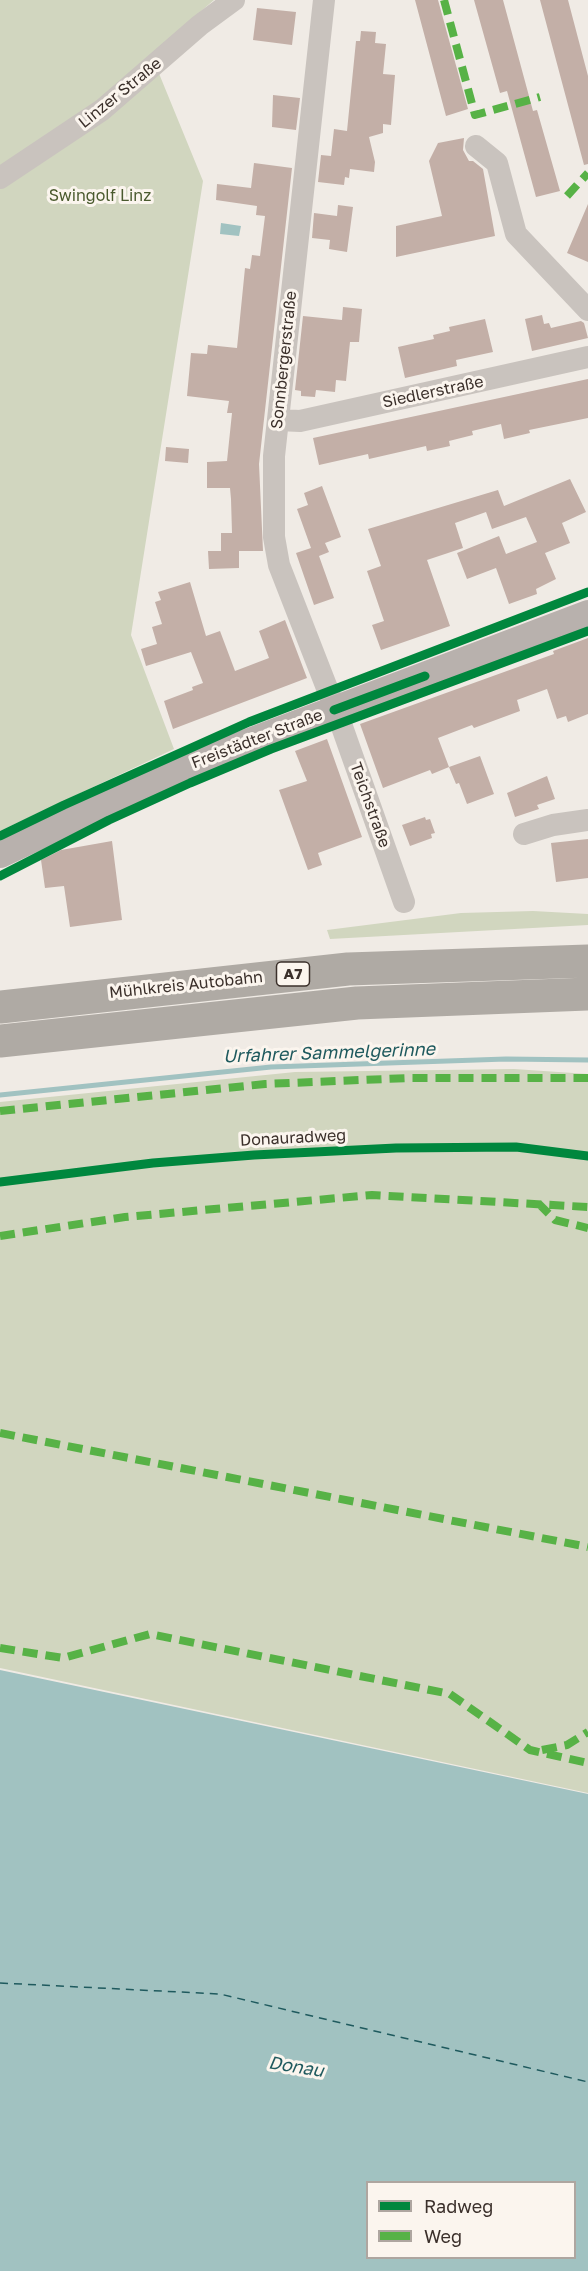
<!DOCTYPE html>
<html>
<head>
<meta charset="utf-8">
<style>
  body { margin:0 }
  #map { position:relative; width:588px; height:2271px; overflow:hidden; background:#f0ebe5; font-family:"Golos Text",sans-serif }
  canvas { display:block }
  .legend { position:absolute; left:366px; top:2181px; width:210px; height:78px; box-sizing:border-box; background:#fbf5ee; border:2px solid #aea6a0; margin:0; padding:8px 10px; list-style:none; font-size:18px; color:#3b302b }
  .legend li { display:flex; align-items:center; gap:12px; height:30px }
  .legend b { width:30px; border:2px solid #aea6a0 }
</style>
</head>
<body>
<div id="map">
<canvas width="588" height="2271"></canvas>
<ul class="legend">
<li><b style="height:8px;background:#00873e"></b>Radweg</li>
<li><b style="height:8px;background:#57b246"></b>Weg</li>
</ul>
</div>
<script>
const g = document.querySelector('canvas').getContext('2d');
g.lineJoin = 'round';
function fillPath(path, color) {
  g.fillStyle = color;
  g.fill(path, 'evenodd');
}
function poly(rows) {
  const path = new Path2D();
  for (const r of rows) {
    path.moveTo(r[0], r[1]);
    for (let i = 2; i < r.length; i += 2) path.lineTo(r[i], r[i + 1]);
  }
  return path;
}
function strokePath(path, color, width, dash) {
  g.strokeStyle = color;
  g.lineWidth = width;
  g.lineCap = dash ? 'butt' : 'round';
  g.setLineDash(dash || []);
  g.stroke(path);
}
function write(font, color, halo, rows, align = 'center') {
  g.font = font + ' "Golos Text",sans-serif';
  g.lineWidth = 6;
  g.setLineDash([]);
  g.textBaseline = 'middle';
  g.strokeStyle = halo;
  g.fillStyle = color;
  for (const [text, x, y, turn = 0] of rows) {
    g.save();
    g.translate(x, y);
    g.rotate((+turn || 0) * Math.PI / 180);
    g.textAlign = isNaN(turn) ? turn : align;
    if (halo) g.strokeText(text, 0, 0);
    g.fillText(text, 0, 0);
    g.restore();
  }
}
fillPath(poly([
  [0,0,214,0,151,54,203,181,131,635,174,749,0,831],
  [533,911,588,914,588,925,330,939,327,930,461,913],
  [514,1069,588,1074,588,1793,0,1668,0,1102,295,1072]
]), '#d1d6bf');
fillPath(poly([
  [221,223,241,226,239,236,220,234],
  [0,1670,588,1794,588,2271,0,2271],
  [574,2182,574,2258,368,2258,368,2182]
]), '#a1c2c1');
strokePath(poly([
  [0,1095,271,1067,506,1059,588,1060]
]), '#a1c2c1', 5);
strokePath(poly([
  [0,1983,220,1994,588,2082]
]), '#1f5a5e', 1.5, [8, 6]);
fillPath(poly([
  [415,0,438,0,468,109,446,116],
  [474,0,503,0,533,111,537,110,560,191,536,197,507,91,500,93],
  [540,0,568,0,588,76,588,164,584,165],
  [257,8,296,12,292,45,253,40],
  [361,31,376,32,375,43,386,44,383,74,395,75,391,125,383,124,383,133,369,137,375,162,374,172,350,169,349,178,345,177,344,185,318,182,321,155,331,156,334,129,347,131,356,41,360,41],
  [273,95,300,98,296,130,272,127],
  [464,138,463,150,469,161,473,161,483,169,495,236,396,257,396,226,442,216,429,161,438,143],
  [254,163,292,168,259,464,263,551,239,551,239,568,209,569,208,551,221,551,221,533,232,533,231,499,230,488,207,488,207,462,227,461,232,413,227,413,229,401,187,396,191,353,207,354,208,345,237,348,245,268,250,269,252,255,260,256,265,216,256,215,257,206,216,200,217,184,251,188],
  [588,204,588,262,567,253],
  [338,205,353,207,347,252,329,249,330,240,312,238,314,213,337,216],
  [343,307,362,309,359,342,350,342,346,381,336,380,335,392,316,390,315,397,301,396,301,391,295,390,303,316,342,320],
  [542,315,544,324,549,323,551,328,581,321,584,323,588,338,532,351,525,319],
  [485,319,493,352,456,360,457,366,405,378,398,347,434,339,433,335,450,331,449,327],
  [588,379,588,418,529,430,530,433,504,439,501,424,472,431,473,435,449,441,450,446,427,451,426,446,369,459,368,454,319,465,313,438],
  [166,447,189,449,188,463,165,461],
  [570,479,586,512,562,523,570,543,545,553,556,579,536,589,537,594,509,604,496,568,467,579,457,553,499,536,506,554,537,542,526,517,492,529,486,512,455,523,463,548,427,560,450,626,381,650,372,625,384,621,367,571,381,566,368,529,498,490,504,506],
  [322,486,341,537,325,543,329,552,319,556,334,598,314,605,296,553,311,548,297,509,308,505,304,493],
  [190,582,206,636,220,631,235,671,269,658,259,631,285,620,307,678,173,729,164,701,193,690,192,687,203,683,191,652,146,666,141,649,157,644,152,627,162,624,155,602,161,600,158,592],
  [588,638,588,714,568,722,566,716,557,719,547,689,517,700,520,711,474,728,472,725,438,738,449,767,432,774,430,770,383,788,360,724,554,654,553,651],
  [327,739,362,837,318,853,322,865,308,870,279,790,307,781,295,751],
  [480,756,494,794,467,804,459,783,456,784,449,767],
  [547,776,555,799,537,805,539,809,515,817,507,793],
  [425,817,426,820,430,819,435,833,431,834,432,838,410,846,402,825],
  [588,839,588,878,556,882,551,843],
  [112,841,122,920,70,927,64,886,45,888,41,860,61,850]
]), '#c3afa7');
strokePath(poly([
  [324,0,274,456,274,537,279,565,341,724,404,902],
  [476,146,497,163,516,234,588,310],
  [0,178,102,110,200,25,234,0],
  [278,420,300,421,588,357],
  [524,834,553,825,588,820]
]), '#c9c3be', 22);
strokePath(poly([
  [0,854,178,769,588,614]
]), '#b8b1ad', 28);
strokePath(poly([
  [0,1007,348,969,588,961],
  [0,1041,357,1003,588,994]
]), '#afaaa4', 33);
strokePath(poly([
  [444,0,475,115,540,97],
  [567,196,588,173],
  [0,1111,265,1084,409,1078,588,1078],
  [538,1203,555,1220,588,1228],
  [0,1236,125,1217,372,1195,588,1207],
  [0,1433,588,1547],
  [0,1648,63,1658,150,1634,450,1694,530,1750,588,1763],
  [542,1750,567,1745,588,1732]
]), '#57b246', 8, [15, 8]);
strokePath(poly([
  [334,710,425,676],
  [0,836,64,805,249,722,588,592],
  [0,876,109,820,190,783,271,749,588,631],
  [0,1182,153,1163,254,1155,396,1148,516,1147,588,1156]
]), '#00873e', 9);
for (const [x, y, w] of [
  [293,974,33]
]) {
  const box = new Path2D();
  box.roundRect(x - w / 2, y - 12, w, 24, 4.5);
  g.fillStyle = '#fbf5ee';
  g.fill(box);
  strokePath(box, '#3b302b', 1.5);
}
write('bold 15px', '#3b302b', null, [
  ["A7",293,974]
]);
write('16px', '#3b302b', '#fbf5ee', [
  ["Linzer Straße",120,93,-39],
  ["Sonnbergerstraße",284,360,-84],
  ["Siedlerstraße",433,392,-12],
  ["Freistädter Straße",257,739,-21],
  ["Teichstraße",370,805,70],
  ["Mühlkreis Autobahn",186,985,-6],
  ["Donauradweg",293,1138,-3]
]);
write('16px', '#4a5a2e', '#fbf5ee', [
  ["Swingolf Linz",100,196]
]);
write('italic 18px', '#1f5a5e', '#fbf5ee', [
  ["Urfahrer Sammelgerinne",329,1053,-2],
  ["Donau",296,2067,9]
]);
</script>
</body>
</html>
